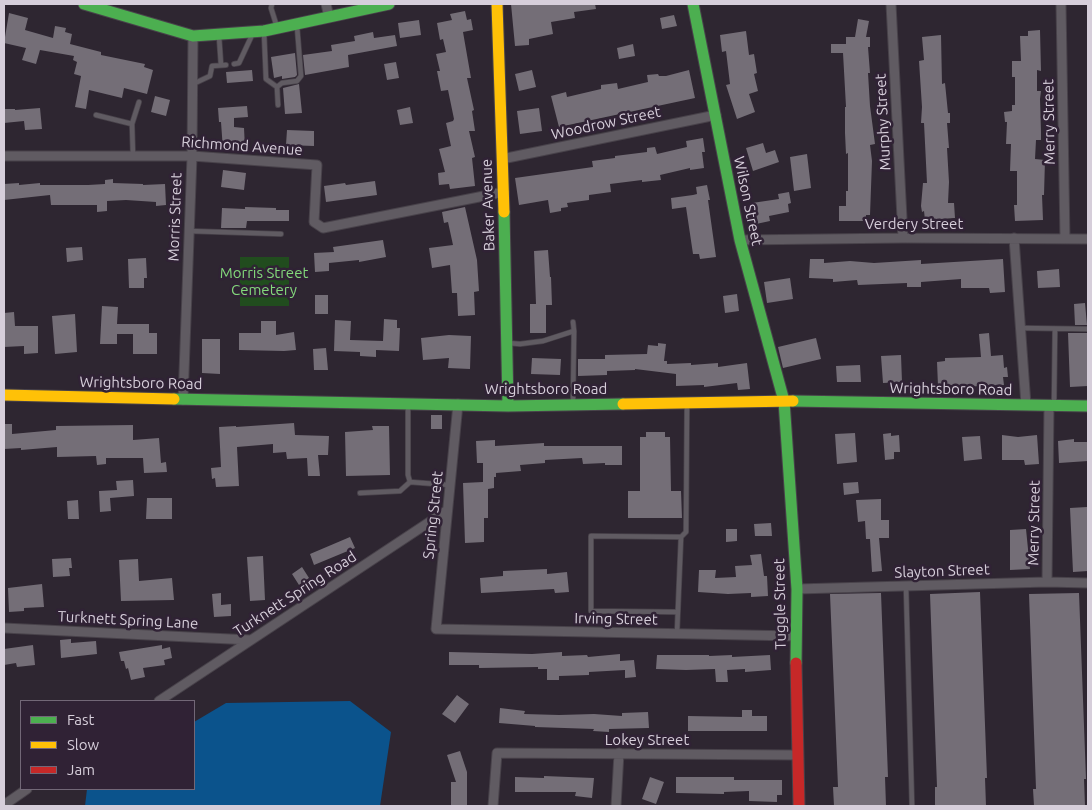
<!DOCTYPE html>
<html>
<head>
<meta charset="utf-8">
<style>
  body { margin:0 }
  #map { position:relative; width:1092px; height:810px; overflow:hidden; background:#2e2631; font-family:Ubuntu,sans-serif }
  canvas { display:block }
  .frame { position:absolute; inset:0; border:5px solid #d6ceda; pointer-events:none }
  .legend { position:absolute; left:20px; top:700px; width:175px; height:90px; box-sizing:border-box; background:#302235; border:1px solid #726777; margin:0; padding:6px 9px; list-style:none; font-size:15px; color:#d6ceda }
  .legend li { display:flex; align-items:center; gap:10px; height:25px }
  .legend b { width:25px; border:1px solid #726777 }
</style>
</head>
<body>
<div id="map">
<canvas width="1092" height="810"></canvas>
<div class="frame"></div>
<ul class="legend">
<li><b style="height:6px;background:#4caf50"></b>Fast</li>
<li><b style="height:6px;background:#ffc107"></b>Slow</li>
<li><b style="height:6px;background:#c62828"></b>Jam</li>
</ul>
</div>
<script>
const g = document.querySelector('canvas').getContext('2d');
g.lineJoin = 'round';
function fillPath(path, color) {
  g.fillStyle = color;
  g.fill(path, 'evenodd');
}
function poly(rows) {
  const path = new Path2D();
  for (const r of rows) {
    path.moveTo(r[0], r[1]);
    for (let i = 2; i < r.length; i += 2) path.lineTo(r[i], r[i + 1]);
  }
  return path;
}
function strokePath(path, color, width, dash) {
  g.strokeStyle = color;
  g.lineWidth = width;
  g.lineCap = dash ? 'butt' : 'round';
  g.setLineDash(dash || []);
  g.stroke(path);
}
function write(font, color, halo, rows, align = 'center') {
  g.font = font + ' Ubuntu,sans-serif';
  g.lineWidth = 5;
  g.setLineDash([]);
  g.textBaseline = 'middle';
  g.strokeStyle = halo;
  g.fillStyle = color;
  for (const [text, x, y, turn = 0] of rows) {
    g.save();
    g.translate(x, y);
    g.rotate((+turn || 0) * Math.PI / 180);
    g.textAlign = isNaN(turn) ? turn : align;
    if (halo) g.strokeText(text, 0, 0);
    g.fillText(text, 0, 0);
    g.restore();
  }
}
fillPath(poly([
  [240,257,289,257,289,306,240,306]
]), '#214c1e');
fillPath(poly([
  [350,701,391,732,380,806,85,806,87,789,194,789,194,722,226,703]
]), '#0b538c');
fillPath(poly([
  [511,4,595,4,596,9,574,12,575,18,551,22,553,34,529,39,529,45,515,46],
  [465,11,467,20,471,19,473,30,463,32,471,78,467,78,474,110,472,111,475,131,469,131,475,157,472,158,475,186,450,189,449,184,439,185,438,173,445,172,439,149,451,146,446,123,453,121,454,119,448,90,441,91,437,71,440,71,436,54,446,52,443,39,440,40,437,23,452,20,450,14],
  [9,13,28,18,25,30,53,38,55,26,66,28,65,32,72,34,70,44,101,52,101,55,145,64,144,67,153,70,147,94,124,88,122,98,89,90,86,109,75,107,81,76,74,74,77,62,73,60,74,56,40,50,36,64,22,60,26,48,4,43],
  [674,15,677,26,662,29,660,18],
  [858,19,869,21,866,37,870,37,870,47,868,47,870,73,868,73,870,106,875,144,870,145,872,161,870,215,866,215,866,221,839,221,839,206,846,206,846,191,848,191,848,153,846,154,845,133,845,107,846,107,843,53,831,53,831,44,846,44,846,37,855,37],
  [419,20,421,35,400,38,398,23],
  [1040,30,1041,71,1037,70,1037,91,1041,91,1040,99,1041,132,1041,140,1036,140,1035,159,1045,160,1044,195,1042,195,1043,220,1015,221,1014,205,1017,205,1017,171,1010,171,1011,144,1006,144,1007,122,1005,122,1004,112,1012,111,1012,105,1015,105,1015,77,1012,77,1012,61,1021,61,1020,36,1028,36,1028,31],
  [746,31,749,55,754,54,757,73,754,74,758,91,749,94,755,112,737,119,726,85,730,84,726,51,722,52,720,35],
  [373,32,374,38,395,35,397,46,348,55,349,67,305,75,303,55,332,51,331,45,355,41,354,36],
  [941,35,942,84,945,83,948,113,950,113,950,123,947,123,949,148,947,148,949,182,948,203,954,203,955,218,925,220,924,211,922,212,921,206,923,183,927,183,924,123,921,123,922,107,919,61,924,60,922,37],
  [633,44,635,56,619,59,617,48],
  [295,53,297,75,295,77,282,79,282,76,274,78,271,57],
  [396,62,399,78,387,80,384,64],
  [252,70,253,81,227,83,226,72],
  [532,70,536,87,519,91,515,74],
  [689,70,695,98,559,127,551,96,566,92,567,97,601,89,601,85,617,83,618,89,648,82,647,75,658,74,659,76,666,76],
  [299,84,302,113,285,114,283,88],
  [155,96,170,100,166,116,151,112],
  [247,106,248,117,234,118,234,127,244,128,245,148,223,150,221,122,219,122,218,108],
  [410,107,413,123,400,125,397,110],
  [40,108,42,129,25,130,24,121,4,123,4,109,15,109,15,110],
  [539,108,542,131,520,134,517,111],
  [287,130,314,131,314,146,286,145],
  [703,138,705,152,702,152,704,168,690,170,690,168,660,175,661,180,642,182,642,180,610,184,611,192,589,195,589,200,567,203,568,207,561,208,561,211,550,213,548,200,519,205,515,178,593,167,592,161,615,158,615,156,647,152,647,148,655,147,657,154,687,147,686,141],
  [763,143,766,153,775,150,779,162,753,171,746,148],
  [807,154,811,188,794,191,790,157],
  [223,170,246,173,244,190,221,187],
  [113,179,113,183,143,184,143,185,165,184,166,205,156,206,156,202,126,200,107,201,107,211,97,212,97,205,51,205,50,195,4,200,4,184,19,183,19,185,40,183,40,185,88,185,105,184,105,180],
  [375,181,377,195,326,202,324,186,345,183,346,185],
  [707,185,710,200,708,200,716,257,700,259,699,254,693,254,686,207,672,209,671,198,693,195,697,194,696,187],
  [789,192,791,203,788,204,789,212,769,216,770,221,756,224,752,203,779,199,778,194],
  [245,207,276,208,276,210,289,210,289,221,247,221,246,228,221,228,222,208,245,209],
  [465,207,477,260,479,291,474,292,475,315,458,316,457,293,452,293,450,265,432,268,429,248,453,245,448,222,444,223,442,212],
  [383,240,386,257,359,262,359,260,329,263,329,271,315,272,314,253,334,252,333,247],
  [82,247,83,260,67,262,66,248],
  [548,250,550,277,551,277,552,305,546,305,546,333,530,333,530,304,536,304,534,251],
  [146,258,147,278,144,278,144,288,129,288,128,259],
  [810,259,824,259,824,263,850,261,874,263,921,260,921,264,1003,259,1005,292,990,293,989,288,961,288,961,279,921,282,921,287,907,287,907,283,858,285,857,280,833,282,833,279,809,278],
  [1059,269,1060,287,1038,288,1037,271],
  [790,278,793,299,767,303,764,282],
  [737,294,739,311,725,313,723,296],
  [315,295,328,295,328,314,315,314],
  [1085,303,1087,325,1075,325,1074,304],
  [102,306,118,307,117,324,149,324,149,333,157,333,157,354,133,354,133,334,117,334,117,344,100,344],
  [14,312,15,326,38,326,38,353,24,354,24,346,4,347,4,313],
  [75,314,77,352,55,354,52,316],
  [384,319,397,320,397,328,400,328,399,351,376,350,376,357,360,356,360,352,334,351,335,320,351,321,350,340,383,341],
  [261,321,276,321,276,335,294,332,296,350,284,351,239,350,239,333,261,333],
  [989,333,991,356,1003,355,1004,368,1007,367,1008,377,1003,377,1004,385,960,387,960,385,938,386,937,362,945,361,945,358,981,357,979,334],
  [1068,333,1088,333,1088,386,1070,387],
  [449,335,471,336,470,369,448,368,449,358,423,360,421,338],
  [816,338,821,359,783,368,778,347],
  [202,339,220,339,220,374,202,373],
  [658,343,666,344,664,361,667,361,667,364,691,363,691,365,718,363,718,367,747,363,750,389,738,390,737,383,704,387,704,385,676,386,676,374,635,369,635,370,607,371,607,375,578,376,578,359,605,359,605,355,647,354,648,345,658,346],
  [326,348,328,370,314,370,313,349],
  [901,355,902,382,883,383,881,356],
  [532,358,561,359,560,375,531,374],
  [860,365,861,382,837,382,836,366],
  [431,415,442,415,442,429,431,429],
  [294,423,295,435,329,436,328,455,318,455,320,476,308,476,307,458,287,459,286,452,273,453,273,444,237,447,239,486,216,487,215,478,212,479,211,468,221,467,219,427,236,426,236,427],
  [4,424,12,424,12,434,56,430,56,426,133,425,133,440,159,438,161,463,166,462,167,472,144,473,143,458,106,458,106,464,97,465,96,456,57,457,57,447,21,450,21,448,4,449],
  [372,426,389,426,390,475,346,476,345,432,373,430],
  [646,432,665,432,665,437,670,437,671,491,681,491,682,518,628,518,628,491,640,491,640,437,646,437],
  [855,433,857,462,837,464,835,434],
  [891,433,891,436,899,435,900,452,894,452,894,459,885,460,883,434],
  [1002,435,1018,437,1037,435,1039,464,1025,465,1024,460,1002,460],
  [980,436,982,459,964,461,962,437],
  [1074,439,1074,442,1088,442,1088,461,1059,463,1058,441],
  [495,440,495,446,544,443,544,446,622,446,622,465,605,465,605,463,583,464,582,458,545,460,545,463,520,465,521,471,496,473,496,477,494,477,494,488,488,489,488,518,484,518,484,542,465,543,463,483,483,482,483,463,477,463,476,441],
  [133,480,134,496,110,498,111,511,100,512,99,491,117,490,116,481],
  [858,482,859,493,844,495,843,483],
  [147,498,172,498,172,519,146,519],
  [881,499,881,520,889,520,889,538,879,538,882,571,872,572,870,539,866,539,865,521,858,522,856,500],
  [78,500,79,519,68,519,67,501],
  [1087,507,1088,571,1073,572,1070,508],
  [771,523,772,536,755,536,754,524],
  [726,529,737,529,737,541,726,542],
  [1026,529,1030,569,1010,570,1010,530],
  [350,537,355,548,314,565,310,554],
  [761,554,764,576,767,576,768,596,751,597,751,593,728,594,698,592,699,570,716,570,715,578,736,577,735,566,752,565,750,555],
  [263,556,265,600,250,601,247,557],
  [71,558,72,568,69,568,70,576,53,577,52,559],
  [138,559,139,581,172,578,174,600,121,601,119,560],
  [302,567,309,578,299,585,292,574],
  [547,569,547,574,567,572,569,592,555,593,554,589,481,593,480,578,503,576,503,571],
  [42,584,44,607,24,608,24,611,9,612,8,588],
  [980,592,987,778,985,778,986,806,935,806,935,787,937,787,930,594],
  [221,593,221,605,231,604,231,616,214,617,212,594],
  [881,593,888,777,885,777,886,806,834,806,833,787,838,787,830,594],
  [1079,593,1086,779,1084,779,1085,806,1034,806,1033,789,1036,789,1029,594],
  [71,639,71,643,96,641,97,654,61,658,60,640],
  [33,645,35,665,17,667,16,663,4,665,4,649],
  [162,645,162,649,170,647,172,658,164,660,165,665,143,668,145,677,131,680,128,668,126,669,124,661,121,661,119,652],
  [449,652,532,654,562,652,562,656,587,655,588,657,620,654,620,661,634,660,636,677,625,678,625,670,589,672,589,675,559,676,559,680,547,680,547,669,538,669,538,667,479,668,479,665,449,665],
  [657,655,709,655,709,656,732,655,732,657,770,655,771,670,745,672,745,669,727,670,728,682,716,682,715,669,686,670,656,669],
  [457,695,469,704,455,723,442,714],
  [500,708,525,711,524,714,559,715,594,714,622,716,622,713,648,712,649,728,609,729,609,732,593,731,594,729,535,727,535,726,499,723],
  [742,710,752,710,752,716,767,716,767,731,688,731,688,716,742,717],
  [460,751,467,772,467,806,451,806,451,782,456,782,447,755],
  [544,776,594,778,592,798,575,796,576,792,515,792,515,777,544,778],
  [650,777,664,782,656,804,642,799],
  [676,777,734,777,734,780,782,780,782,795,777,795,777,802,749,801,749,791,724,792,724,794,676,793]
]), '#746e77');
const lane = poly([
  [272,4,271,8,277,27],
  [264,32,266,79,277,87,278,105],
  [219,36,221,65],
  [234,64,239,63,253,33],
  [193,84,210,76,212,66,226,65],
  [277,87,282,83,297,81,301,76,297,26],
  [96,115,132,124],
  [133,156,132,124,139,102],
  [189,231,281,234],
  [1020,328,1088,329],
  [508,343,520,344,543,341,574,331,573,322],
  [573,402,574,331],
  [408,404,408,475,410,482],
  [1054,405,1055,329],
  [360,493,400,491,410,482,449,485],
  [906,586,912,806],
  [677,612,591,611,591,536,681,537],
  [677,633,681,537,686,532,687,404]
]);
const street = poly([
  [326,4,329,17],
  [891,4,903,238],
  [1061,4,1065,239],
  [4,156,192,156,317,165,314,222,323,228,504,192],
  [502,159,716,115],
  [1014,238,1026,405],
  [740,240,903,238,1088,239],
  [183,400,192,156,193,36],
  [458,404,436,629,796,636],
  [1047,582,1049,405],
  [797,589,1047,582,1088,583],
  [4,628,251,640],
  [159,701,446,511],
  [4,805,27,789],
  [493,806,497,753,797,755],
  [616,806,619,753]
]);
const fast = poly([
  [84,4,193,36,264,31,389,4],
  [693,4,740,240,784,401,797,589,796,663],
  [504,212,508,406],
  [174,399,508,406,623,404],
  [793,401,1088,406]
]);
const slow = poly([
  [497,4,504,212],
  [4,395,174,399],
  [623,404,793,401]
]);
const jam = poly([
  [796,663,799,806]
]);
strokePath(lane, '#48424a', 6);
strokePath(street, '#48424a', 11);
strokePath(fast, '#48424a', 13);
strokePath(slow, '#48424a', 13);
strokePath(jam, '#48424a', 13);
strokePath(lane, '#605b62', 4.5);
strokePath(street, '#605b62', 9);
strokePath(fast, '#4caf50', 11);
strokePath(slow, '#ffc107', 11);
strokePath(jam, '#c62828', 11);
write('15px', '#d6ceda', '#302235', [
  ["Murphy Street",883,122,-93],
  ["Merry Street",1049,122,-91],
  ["Woodrow Street",606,123,-12],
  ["Richmond Avenue",242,146,4],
  ["Wilson Street",748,201,78],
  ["Baker Avenue",488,205,-92],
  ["Morris Street",175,217,-88],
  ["Verdery Street",914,224],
  ["Wrightsboro Road",141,383,1],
  ["Wrightsboro Road",546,389],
  ["Wrightsboro Road",951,389,1],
  ["Spring Street",433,515,-84],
  ["Merry Street",1034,523,-89],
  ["Slayton Street",942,571,-2],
  ["Turknett Spring Road",295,594,-33],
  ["Tuggle Street",780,604,-91],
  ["Irving Street",616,619,1],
  ["Turknett Spring Lane",128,620,3],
  ["Lokey Street",647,740]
]);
write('15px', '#83d87b', '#302235', [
  ["Morris Street",264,273],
  ["Cemetery",264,290]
]);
</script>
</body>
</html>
